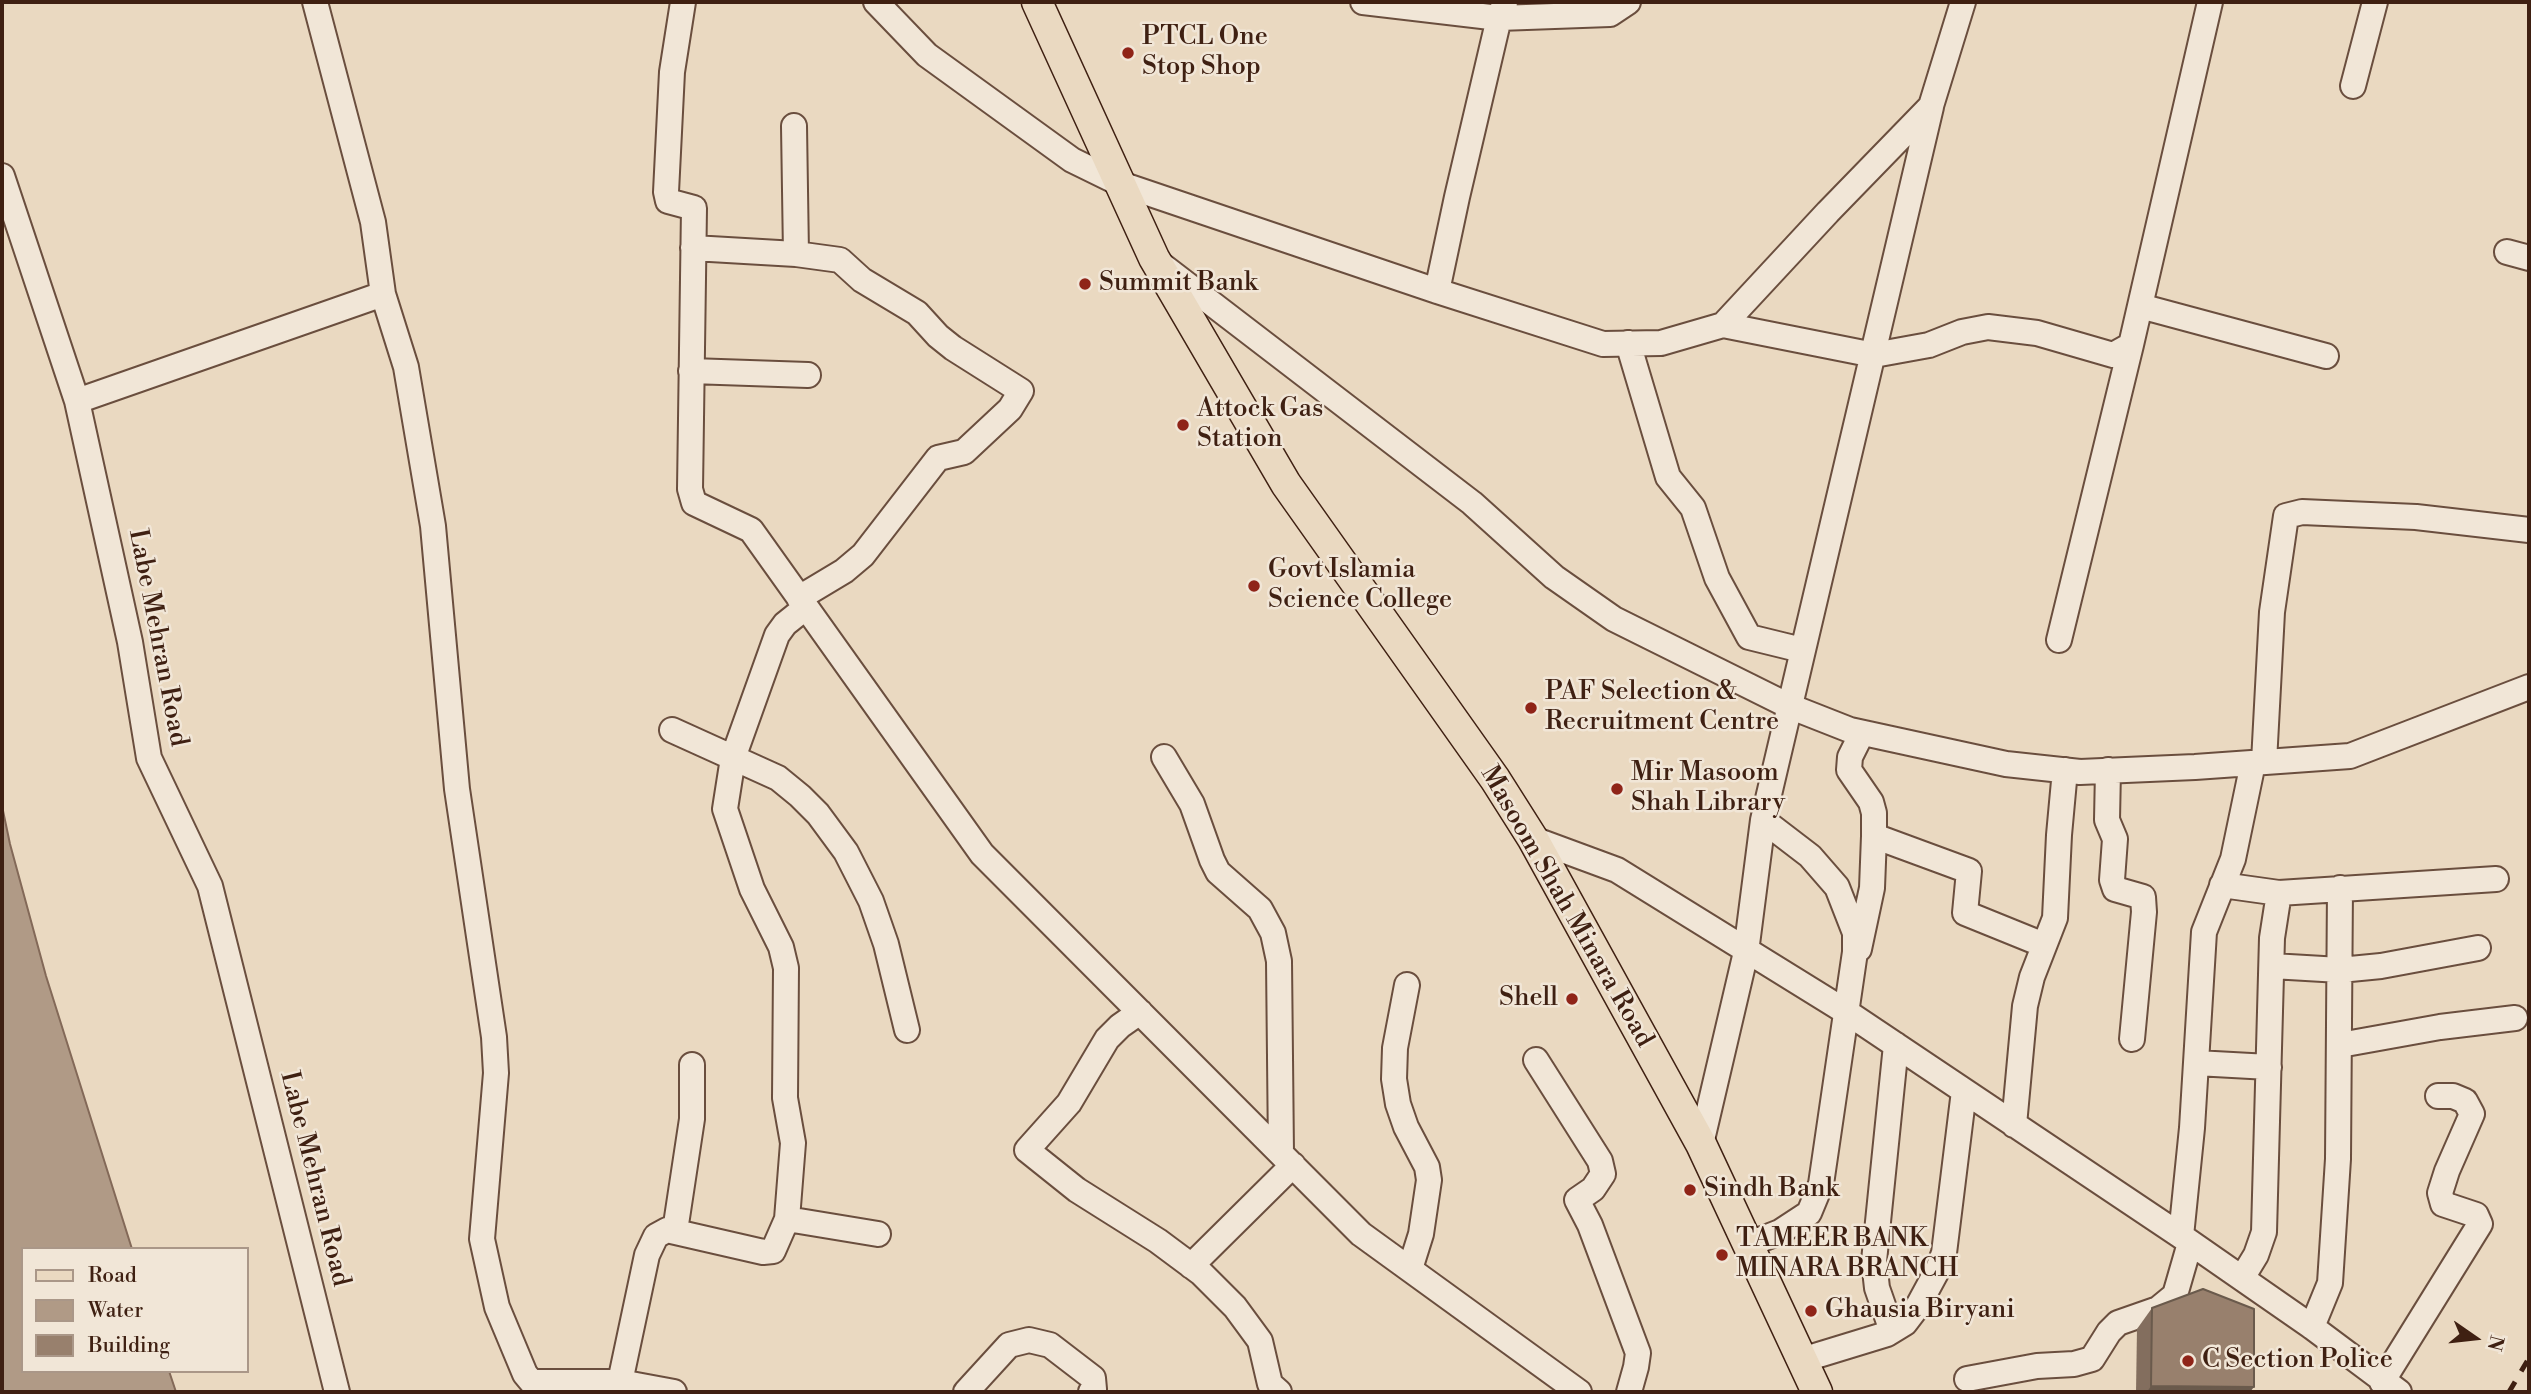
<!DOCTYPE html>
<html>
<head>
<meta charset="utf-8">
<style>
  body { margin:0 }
  #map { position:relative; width:2531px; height:1394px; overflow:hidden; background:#ead9c1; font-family:"Libre Bodoni",serif }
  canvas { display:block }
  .frame { position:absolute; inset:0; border:4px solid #3f2012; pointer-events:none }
  .legend { position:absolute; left:21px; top:1247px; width:228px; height:126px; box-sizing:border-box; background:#f1e6d7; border:2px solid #aa9788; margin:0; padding:9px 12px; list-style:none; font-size:21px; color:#3f2012 }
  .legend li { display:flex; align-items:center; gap:14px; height:35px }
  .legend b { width:35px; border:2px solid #aa9788 }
  .north { position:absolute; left:2440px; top:1303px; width:70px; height:70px; -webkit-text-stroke:5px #f1e6d7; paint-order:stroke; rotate:104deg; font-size:19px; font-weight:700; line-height:28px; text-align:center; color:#3f2012 }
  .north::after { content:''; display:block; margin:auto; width:24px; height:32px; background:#3f2012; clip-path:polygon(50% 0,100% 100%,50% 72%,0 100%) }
</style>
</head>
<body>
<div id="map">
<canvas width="2531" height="1394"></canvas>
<div class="frame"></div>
<ul class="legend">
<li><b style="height:9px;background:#ead9c1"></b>Road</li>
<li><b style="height:19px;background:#b09a86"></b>Water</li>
<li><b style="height:19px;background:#98806d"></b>Building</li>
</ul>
<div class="north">N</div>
</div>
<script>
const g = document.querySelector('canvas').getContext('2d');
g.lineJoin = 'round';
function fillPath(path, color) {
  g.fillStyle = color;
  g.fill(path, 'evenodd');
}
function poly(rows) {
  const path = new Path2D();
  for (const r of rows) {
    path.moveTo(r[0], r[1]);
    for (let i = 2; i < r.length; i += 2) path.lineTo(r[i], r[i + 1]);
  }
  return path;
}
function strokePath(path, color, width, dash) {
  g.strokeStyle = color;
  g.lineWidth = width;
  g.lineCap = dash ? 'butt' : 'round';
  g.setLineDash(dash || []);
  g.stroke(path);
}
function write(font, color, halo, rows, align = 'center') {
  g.font = font + ' "Libre Bodoni",serif';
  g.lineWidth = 5;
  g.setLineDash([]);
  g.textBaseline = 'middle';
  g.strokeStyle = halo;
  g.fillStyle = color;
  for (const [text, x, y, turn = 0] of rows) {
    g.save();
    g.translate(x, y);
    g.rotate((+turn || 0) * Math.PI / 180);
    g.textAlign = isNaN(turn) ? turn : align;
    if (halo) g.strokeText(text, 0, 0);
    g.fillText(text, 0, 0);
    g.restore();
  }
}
const water = poly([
  [2,806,10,844,46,976,132,1249,23,1249,23,1371,169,1371,176,1392,2,1392,2,806]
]);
fillPath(water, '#b09a86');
strokePath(water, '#836958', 2);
const minor = poly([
  [315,2,373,222,383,294,406,367,433,526,457,789,494,1037,496,1073,482,1239,497,1307,525,1374,540,1392],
  [683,2,672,72,666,192,668,201,694,208,690,489,694,503,751,530,982,854,1361,1234,1579,1392],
  [876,2,927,55,1072,160,1121,184,1437,291,1603,344,1661,343,1723,325,1828,212,1931,106,1963,2],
  [1363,2,1499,18,1610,14,1628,2],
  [2353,86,2375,2],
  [794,126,796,254],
  [2,176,77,401,130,642,149,758,210,886,337,1392],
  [693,248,796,254,840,260,862,280,917,313,938,336,953,348,1021,391,1010,409,964,452,938,458,863,555,844,571,799,598],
  [2507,252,2529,258],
  [1159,263,1472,503,1554,577,1614,619,1789,706,1850,730,2006,764,2080,772,2195,767,2350,756,2529,687],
  [1437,291,1457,197,1499,18,1505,2],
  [2140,306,2326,356],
  [1723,325,1874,355,1929,345,1962,332,1988,327,2037,333,2113,355,2131,345],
  [1628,343,1668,477,1693,508,1717,578,1749,637,1802,650],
  [691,371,808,375],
  [77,401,383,294],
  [805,608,785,624,777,635,733,758,725,809,752,889,781,947,786,968,785,1098,793,1143,787,1219,878,1234],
  [2059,640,2131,345,2210,2],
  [672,730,778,778,800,796,818,814,846,852,871,901,886,944,907,1030],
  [1862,733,1850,757,1849,770,1871,802,1874,813,1874,836,1969,871,1965,913,2044,945],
  [1164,757,1192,804,1212,860,1218,872,1260,909,1273,933,1279,961,1281,1153],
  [2264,762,2272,612,2286,516,2302,512,2416,517,2529,530],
  [2108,770,2107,820,2115,839,2112,880,2115,889,2143,897,2144,912,2132,1039],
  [1533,839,1617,870,1848,1013,2181,1236,2312,1327,2399,1392],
  [2222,885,2279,893,2496,879],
  [1859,949,1872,888,1874,836],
  [2272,966,2340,970,2381,966,2478,948],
  [1407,985,1395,1048,1394,1079,1398,1104,1406,1127,1427,1167,1429,1180,1421,1234,1410,1269],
  [1140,1012,1120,1026,1107,1039,1069,1103,1027,1150,1077,1190,1158,1241,1201,1273,1235,1307,1260,1341,1270,1384,1279,1392],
  [2340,1045,2440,1027,2515,1018],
  [1536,1060,1600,1161,1603,1174,1593,1189,1577,1200,1590,1225,1638,1353,1636,1367,1629,1392],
  [2196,1063,2269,1067],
  [2014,1125,2025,1006,2032,977,2055,918,2059,835,2065,770],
  [1701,1144,1746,952,1763,820,1931,107],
  [675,1231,692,1119,692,1065],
  [2181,1236,2192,1128,2204,932,2233,859,2253,763],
  [1747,1245,1780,1232,1809,1213,1821,1184,1855,952,1855,933,1837,887,1810,856,1763,820],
  [1191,1266,1293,1165],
  [2242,1278,2256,1255,2264,1232,2272,938,2279,893],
  [2312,1327,2330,1283,2338,1159,2340,888],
  [1892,1331,1877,1288,1874,1261,1896,1045],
  [1802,1360,1887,1334,1905,1323,1918,1306,1938,1269,1944,1253,1964,1091],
  [1967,1379,2037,1366,2074,1364,2092,1359,2109,1332,2118,1323,2158,1309,2175,1295,2190,1243],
  [534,1382,620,1382,674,1392],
  [620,1382,647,1255,656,1236,667,1230,763,1252,773,1251,787,1219],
  [2382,1382,2480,1224,2476,1215,2443,1204,2440,1193,2447,1171,2472,1114,2465,1101,2453,1096,2438,1096],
  [966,1392,1009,1345,1029,1340,1050,1345,1093,1378,1094,1389,1091,1392]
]);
const major = poly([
  [1037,2,1154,258,1286,484,1495,779,1533,839,1701,1144,1817,1392]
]);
strokePath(minor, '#6a4e3e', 28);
strokePath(major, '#3f2012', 33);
strokePath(minor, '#f1e6d7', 24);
strokePath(major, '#ead9c1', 30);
strokePath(poly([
  [2509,1392,2529,1358]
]), '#3f2012', 5, [12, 12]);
fillPath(poly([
  [2152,1308,2250,1392,2136,1392,2137,1329]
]), '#836e5e');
fillPath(poly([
  [2151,1386,2254,1387,2250,1392,2147,1392]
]), '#6a5a4c');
const building = poly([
  [2203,1289,2254,1309,2254,1387,2151,1386,2152,1308,2203,1289]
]);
fillPath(building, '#98806d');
strokePath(building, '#6a5a4c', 2);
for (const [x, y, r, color] of [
  [1128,53,7,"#8f2418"],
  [1085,284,7,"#8f2418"],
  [1183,425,7,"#8f2418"],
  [1254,586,7,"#8f2418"],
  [1531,708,7,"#8f2418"],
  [1617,789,7,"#8f2418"],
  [1572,999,7,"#8f2418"],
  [1690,1190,7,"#8f2418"],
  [1722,1255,7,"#8f2418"],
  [1811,1311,7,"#8f2418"],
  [2188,1361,7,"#8f2418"]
]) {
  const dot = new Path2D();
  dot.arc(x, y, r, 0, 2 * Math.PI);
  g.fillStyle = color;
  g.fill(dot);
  strokePath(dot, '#f1e6d7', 2.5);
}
write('26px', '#3f2012', '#f1e6d7', [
  ["PTCL One",1142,38],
  ["Stop Shop",1142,68],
  ["Summit Bank",1099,284],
  ["Attock Gas",1197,410],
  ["Station",1197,440],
  ["Govt Islamia",1268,571],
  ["Science College",1268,601],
  ["PAF Selection &",1545,693],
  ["Recruitment Centre",1545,723],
  ["Mir Masoom",1631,774],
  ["Shah Library",1631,804],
  ["Shell",1558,999,"right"],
  ["Sindh Bank",1704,1190],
  ["TAMEER BANK",1736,1240],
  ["MINARA BRANCH",1736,1270],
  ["Ghausia Biryani",1825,1311],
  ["C Section Police",2202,1361]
], 'left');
write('26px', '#3f2012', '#f1e6d7', [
  ["Labe Mehran Road",157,638,79],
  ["Masoom Shah Minara Road",1566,907,60],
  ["Labe Mehran Road",314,1179,76]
]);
</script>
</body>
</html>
